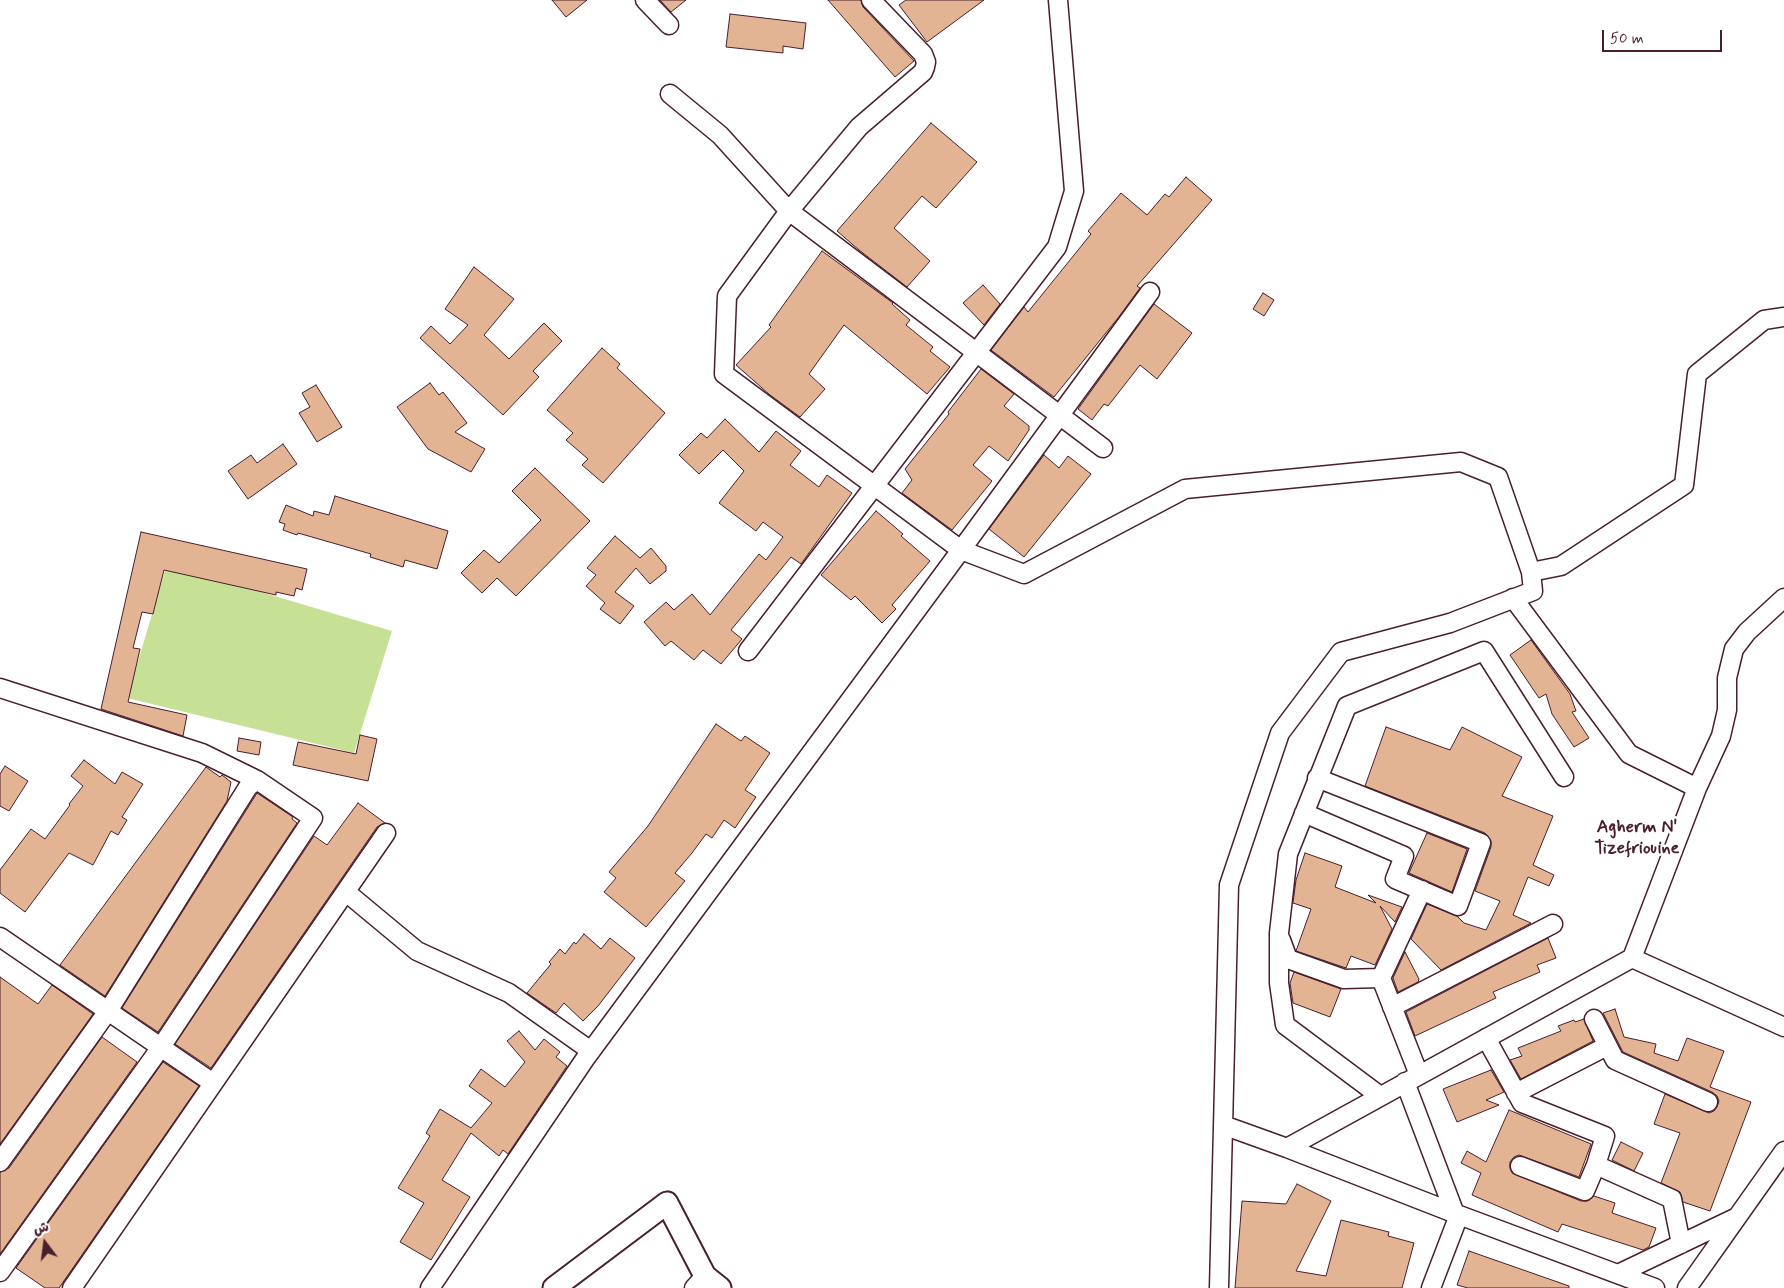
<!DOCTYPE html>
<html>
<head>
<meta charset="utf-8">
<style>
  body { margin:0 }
  #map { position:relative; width:1784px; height:1288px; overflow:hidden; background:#fff; font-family:Mynerve,"Playpen Sans Arabic",sans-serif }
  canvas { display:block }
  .north { position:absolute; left:20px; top:1218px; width:50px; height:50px; -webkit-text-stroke:4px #fff; paint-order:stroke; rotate:345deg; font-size:14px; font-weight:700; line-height:20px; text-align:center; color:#4a1f2b }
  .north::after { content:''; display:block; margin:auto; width:18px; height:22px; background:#4a1f2b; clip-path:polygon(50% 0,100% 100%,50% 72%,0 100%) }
  .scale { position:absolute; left:1602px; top:30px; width:120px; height:22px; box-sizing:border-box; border:2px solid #4a1f2b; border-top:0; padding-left:6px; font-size:15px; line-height:18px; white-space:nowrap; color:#4a1f2b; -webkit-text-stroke:4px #fff; paint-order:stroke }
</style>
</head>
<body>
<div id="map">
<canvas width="1784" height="1288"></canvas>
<div class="north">ش</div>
<div class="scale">50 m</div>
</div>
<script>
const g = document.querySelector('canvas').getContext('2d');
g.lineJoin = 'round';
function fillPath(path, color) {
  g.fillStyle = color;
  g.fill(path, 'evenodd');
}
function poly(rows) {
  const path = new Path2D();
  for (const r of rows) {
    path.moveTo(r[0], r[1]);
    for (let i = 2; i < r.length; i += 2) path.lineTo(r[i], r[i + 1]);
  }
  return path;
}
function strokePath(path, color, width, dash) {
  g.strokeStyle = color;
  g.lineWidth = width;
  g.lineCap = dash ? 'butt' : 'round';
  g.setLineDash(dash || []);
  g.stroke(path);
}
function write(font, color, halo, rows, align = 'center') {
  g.font = font + ' Mynerve,sans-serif';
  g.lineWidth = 5;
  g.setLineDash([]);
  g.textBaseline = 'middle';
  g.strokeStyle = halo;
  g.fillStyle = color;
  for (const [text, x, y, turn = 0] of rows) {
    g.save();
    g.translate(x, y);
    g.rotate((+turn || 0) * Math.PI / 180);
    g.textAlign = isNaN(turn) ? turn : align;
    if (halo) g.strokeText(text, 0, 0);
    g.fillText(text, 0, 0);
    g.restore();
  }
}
fillPath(poly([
  [167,564,392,631,354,753,127,698]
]), '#c6e096');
const building = poly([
  [552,0,587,0,566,17,552,0],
  [660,0,686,0,671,12,660,0],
  [828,0,861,0,863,7,914,61,895,77,828,0],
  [906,0,984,0,927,42,899,5,906,0],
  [730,14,806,23,803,49,783,46,783,53,726,47,730,14],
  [931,123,977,162,936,208,922,196,894,228,930,261,907,287,859,250,837,231,931,123],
  [1186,177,1212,200,1137,286,1140,288,1118,318,1054,397,991,350,1024,307,1028,312,1091,234,1088,231,1121,193,1147,215,1165,194,1169,197,1186,177],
  [822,251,893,303,892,304,910,320,906,325,933,347,930,351,950,367,927,394,844,325,809,374,825,389,800,417,770,395,736,365,771,327,769,325,822,251],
  [474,267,514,299,484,335,509,359,544,323,562,341,533,371,539,377,503,415,420,338,431,326,450,344,468,325,445,309,474,267],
  [983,285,1000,304,984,325,963,303,983,285],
  [1263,293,1274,300,1264,316,1253,309,1263,293],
  [1154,304,1192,333,1157,379,1140,365,1108,406,1104,404,1092,420,1078,409,1154,304],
  [602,348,620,364,617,368,665,413,603,483,582,465,588,459,566,440,573,433,547,410,602,348],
  [981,369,1014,394,1004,406,1029,426,1029,430,1008,461,989,446,973,465,992,481,952,530,902,493,912,480,905,469,949,414,948,412,981,369],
  [430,383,439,395,443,392,467,423,455,432,485,449,471,472,428,449,397,407,430,383],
  [316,385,342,427,317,442,299,413,310,407,302,393,316,385],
  [725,419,759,452,776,431,801,451,790,465,819,487,827,475,852,493,801,564,791,557,731,630,742,639,721,664,703,650,694,660,671,641,665,646,644,622,666,602,674,610,692,594,710,615,759,554,766,560,783,537,763,522,756,531,719,503,744,471,723,450,699,474,679,455,701,433,707,438,725,419],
  [283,444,297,464,248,499,228,471,251,455,257,463,283,444],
  [1044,455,1059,468,1068,456,1091,474,1024,557,989,529,1044,455],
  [535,468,590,521,516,596,497,578,482,593,461,573,484,550,499,563,541,520,512,491,535,468],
  [335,496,448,531,437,569,405,560,403,567,370,557,371,554,298,533,297,535,283,530,285,524,279,522,286,505,313,516,314,511,329,515,335,496],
  [876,511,903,534,901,536,930,561,892,605,896,609,882,623,855,596,851,600,821,575,876,511],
  [141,532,307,569,302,590,296,588,294,596,276,592,276,595,164,570,153,614,142,612,133,648,140,649,128,702,187,715,183,736,101,709,141,532],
  [615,536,640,558,651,548,666,566,666,571,650,584,636,568,615,592,634,606,620,624,600,609,605,603,586,586,596,575,587,568,615,536],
  [1531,640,1570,694,1576,711,1572,712,1589,738,1574,747,1552,714,1546,694,1539,698,1510,655,1531,640],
  [716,724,741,741,745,736,770,753,745,790,756,797,735,828,724,820,712,838,706,834,692,853,675,873,685,881,646,927,604,892,616,878,609,872,648,826,716,724],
  [1386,727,1450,750,1462,727,1522,757,1502,796,1553,816,1533,865,1554,875,1549,886,1528,877,1513,915,1531,923,1441,970,1411,939,1427,904,1457,916,1464,923,1486,930,1500,901,1475,891,1491,847,1491,841,1485,833,1365,786,1386,727],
  [360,735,377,739,368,781,293,765,298,742,356,754,360,735],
  [239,738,261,742,259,755,237,751,239,738],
  [84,760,115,784,122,772,143,784,122,817,127,820,118,835,111,831,93,865,69,853,25,912,0,893,0,870,31,829,45,839,70,805,69,804,83,786,71,776,84,760],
  [5,766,28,781,9,811,0,806,0,774,5,766],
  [206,767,220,777,222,775,231,782,227,801,105,996,60,965,206,767],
  [257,793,293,817,292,819,297,823,158,1032,122,1008,257,793],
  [358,803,385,823,377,827,211,1068,175,1044,314,836,327,845,358,803],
  [1427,833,1467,849,1452,892,1409,873,1427,833],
  [1305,853,1342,866,1335,887,1376,903,1368,895,1402,907,1395,922,1380,906,1392,929,1375,965,1351,956,1346,968,1296,951,1311,909,1293,903,1296,880,1305,853],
  [584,934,601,949,610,938,635,958,598,1006,583,1021,564,1003,556,1013,527,993,551,964,549,962,560,949,565,954,574,942,576,944,584,934],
  [1548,938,1556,958,1537,965,1540,972,1493,992,1496,998,1415,1036,1406,1012,1548,938],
  [1405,952,1419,979,1418,982,1398,992,1393,978,1405,952],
  [1294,972,1341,989,1330,1017,1293,1003,1290,983,1294,972],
  [0,977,38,1004,52,985,93,1014,0,1144,0,977],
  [1615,1009,1624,1037,1656,1044,1654,1053,1678,1061,1687,1038,1724,1051,1710,1087,1751,1102,1710,1211,1683,1202,1680,1192,1661,1183,1680,1133,1654,1124,1665,1094,1709,1113,1714,1111,1717,1107,1719,1101,1717,1096,1712,1092,1623,1052,1603,1013,1615,1009],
  [1584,1019,1593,1041,1521,1079,1510,1060,1522,1056,1518,1048,1561,1031,1558,1026,1574,1020,1575,1022,1584,1019],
  [519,1031,535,1050,544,1039,560,1052,556,1057,567,1066,508,1154,503,1150,499,1156,471,1133,442,1180,470,1197,431,1260,400,1242,424,1203,398,1188,430,1136,426,1133,440,1109,471,1128,492,1103,469,1086,481,1069,505,1087,525,1062,507,1041,519,1031],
  [102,1037,137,1062,0,1254,0,1172,9,1168,102,1037],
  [163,1062,199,1086,59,1288,45,1288,16,1268,163,1062],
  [1491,1070,1504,1092,1486,1100,1499,1105,1457,1122,1443,1089,1491,1070],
  [1509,1110,1591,1144,1579,1177,1519,1155,1514,1157,1510,1162,1510,1168,1512,1173,1581,1201,1587,1201,1594,1196,1615,1203,1612,1213,1656,1228,1649,1247,1643,1250,1562,1224,1558,1232,1472,1195,1481,1173,1461,1163,1467,1151,1486,1162,1509,1110],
  [1621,1142,1643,1153,1634,1171,1612,1160,1621,1142],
  [1297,1184,1331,1201,1296,1271,1326,1276,1341,1220,1389,1232,1388,1236,1414,1243,1402,1288,1235,1288,1242,1201,1286,1204,1297,1184],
  [1469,1251,1569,1286,1569,1288,1468,1288,1457,1285,1469,1251]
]);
fillPath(building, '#e3b494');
strokePath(building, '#4a1f2b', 1);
const minor = poly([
  [645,0,669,25],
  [670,94,720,135,789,211,859,127,923,72,925,67,926,62,923,54,871,0],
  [1150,292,961,550,1024,574,1185,489,1461,462,1498,477,1531,572,1533,591,1450,623,1341,652,1280,733,1229,885,1219,1288],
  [1531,572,1561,566,1684,485,1697,374,1764,320,1784,317],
  [1513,598,1629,754,1697,788],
  [748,651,1057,247,1074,191,1058,0],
  [0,688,202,753,257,780],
  [1304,813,1404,856,1395,879,1458,906,1481,843,1317,778],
  [346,892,417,951,509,993,591,1051],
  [0,937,213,1083],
  [1281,940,1288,959,1344,979,1381,978],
  [1632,958,1784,1027],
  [1392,1007,1553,924],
  [1594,1019,1615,1060,1708,1102],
  [1486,1038,1522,1103,1605,1136,1596,1165,1672,1199,1681,1244],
  [1419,1075,1381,978,1422,890],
  [1405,1082,1455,1214],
  [1516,1093,1607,1046],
  [1380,1096,1285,1025,1279,983,1279,933,1288,854,1347,706,1484,651,1564,777],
  [1223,1125,1287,1148,1459,1215,1655,1288],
  [1287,1148,1632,958,1697,788,1721,736,1727,710,1727,678,1734,649,1747,632,1784,598],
  [0,1162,108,1011,248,787,257,780,313,818,161,1047,0,1272],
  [1520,1166,1585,1191,1596,1165],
  [1618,1274,1735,1218],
  [72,1288,386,833],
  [430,1288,585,1059,961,550,724,374,727,296,789,211,1103,448],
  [694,1288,705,1276],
  [1431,1288,1459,1215],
  [1687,1288,1784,1151]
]);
const tertiary = poly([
  [554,1288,667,1203,705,1276,720,1288]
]);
strokePath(minor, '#4a1f2b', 21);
strokePath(tertiary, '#4a1f2b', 25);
strokePath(minor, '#fff', 18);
strokePath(tertiary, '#fff', 21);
write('bold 18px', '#4a1f2b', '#fff', [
  ["Agherm N'",1637,828],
  ["Tizefriouine",1637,849]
]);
</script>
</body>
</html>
